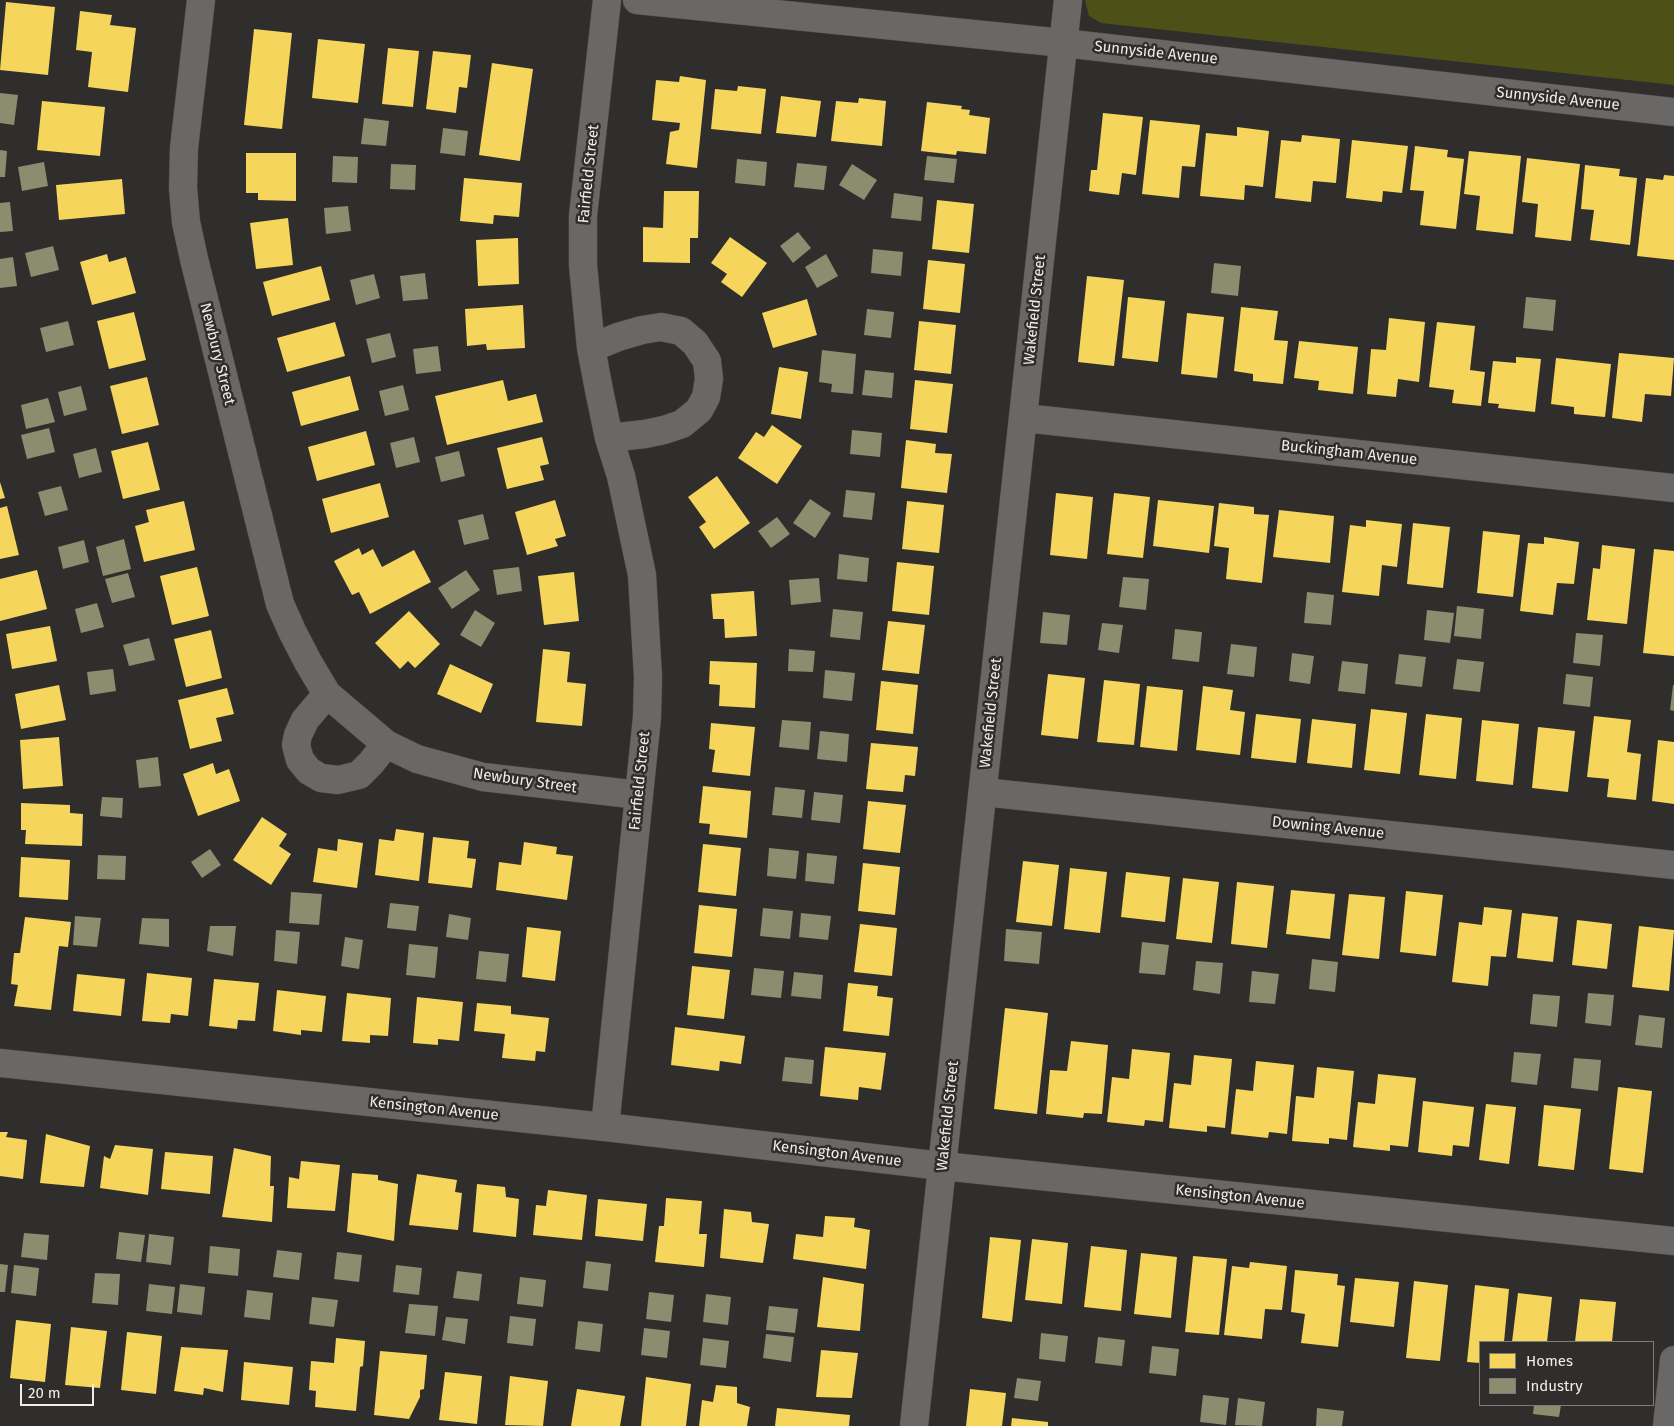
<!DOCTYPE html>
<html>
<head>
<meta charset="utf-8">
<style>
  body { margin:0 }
  #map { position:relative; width:1674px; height:1426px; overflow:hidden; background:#2f2e2d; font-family:"Fira Sans",sans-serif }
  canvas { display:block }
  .legend { position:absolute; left:1479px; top:1341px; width:175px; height:65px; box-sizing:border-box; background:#302e2c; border:1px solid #7d7b79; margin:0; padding:6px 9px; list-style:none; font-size:15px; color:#f0eeed }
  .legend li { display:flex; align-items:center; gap:10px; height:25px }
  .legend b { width:25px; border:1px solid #7d7b79 }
  .scale { position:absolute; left:20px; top:1384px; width:74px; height:22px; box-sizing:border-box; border:2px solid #f0eeed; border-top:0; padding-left:6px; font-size:15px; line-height:18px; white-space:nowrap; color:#f0eeed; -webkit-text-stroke:4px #302e2c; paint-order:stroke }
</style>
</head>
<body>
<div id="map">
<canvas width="1674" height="1426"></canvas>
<ul class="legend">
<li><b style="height:14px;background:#f6d55c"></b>Homes</li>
<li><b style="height:14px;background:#8c8c6e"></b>Industry</li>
</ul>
<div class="scale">20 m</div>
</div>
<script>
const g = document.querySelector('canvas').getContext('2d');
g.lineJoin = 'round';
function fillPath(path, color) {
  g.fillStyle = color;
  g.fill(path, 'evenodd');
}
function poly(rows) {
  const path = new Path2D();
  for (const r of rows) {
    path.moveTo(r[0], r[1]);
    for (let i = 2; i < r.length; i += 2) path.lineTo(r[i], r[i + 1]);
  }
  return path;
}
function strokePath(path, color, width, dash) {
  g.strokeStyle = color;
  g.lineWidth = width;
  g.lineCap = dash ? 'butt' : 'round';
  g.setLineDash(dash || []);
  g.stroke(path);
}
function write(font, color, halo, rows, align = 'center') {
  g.font = font + ' "Fira Sans",sans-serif';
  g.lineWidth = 5;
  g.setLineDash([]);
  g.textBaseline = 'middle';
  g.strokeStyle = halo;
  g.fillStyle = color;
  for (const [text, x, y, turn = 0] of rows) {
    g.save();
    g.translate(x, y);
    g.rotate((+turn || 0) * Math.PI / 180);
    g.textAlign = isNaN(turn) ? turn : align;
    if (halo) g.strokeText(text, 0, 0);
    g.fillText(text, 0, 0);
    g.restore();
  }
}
fillPath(poly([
  [1085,0,1674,0,1674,85,1101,23,1089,16]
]), '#4e5117');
fillPath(poly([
  [6,2,55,7,48,75,0,70],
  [80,11,112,15,110,25,136,28,128,92,88,87,92,52,76,50],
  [254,29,292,33,282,129,244,125],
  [318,39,365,44,358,103,312,98],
  [388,48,419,51,413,107,382,104],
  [433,51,471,55,467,88,459,87,456,113,426,109],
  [492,63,533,69,520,161,479,155],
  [680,76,706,80,697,168,666,164,670,132,679,130,680,123,652,120,656,80,679,82],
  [738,86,766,89,761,134,711,129,715,89,737,91],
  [781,96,821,101,816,137,776,133],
  [859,98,886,101,882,146,831,141,836,101,858,103],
  [42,101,105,107,100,156,37,150],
  [927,102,962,106,961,109,970,110,969,115,990,118,986,154,957,151,956,155,921,151],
  [1103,113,1143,117,1136,175,1122,173,1119,195,1089,191,1091,170,1097,170],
  [1150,120,1200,125,1195,167,1182,166,1179,198,1142,194],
  [1237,127,1269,131,1263,187,1245,185,1244,200,1200,196,1206,133,1237,136],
  [1302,135,1340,139,1336,183,1313,181,1311,202,1275,198,1281,140,1301,142],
  [1352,140,1408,146,1402,193,1383,191,1382,202,1346,198],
  [1415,146,1448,150,1447,157,1464,159,1456,229,1420,225,1424,191,1410,190],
  [1469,151,1521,156,1513,234,1476,230,1480,196,1464,194],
  [246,153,296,153,296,201,258,200,258,193,246,193],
  [1527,158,1580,164,1571,241,1535,237,1538,204,1522,202],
  [1585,165,1620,169,1619,176,1637,178,1630,245,1590,240,1594,210,1581,209],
  [1664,175,1674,176,1674,260,1637,256,1646,178,1663,180],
  [464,178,522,183,519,217,494,215,493,224,460,221],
  [122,179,125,214,59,220,56,185],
  [664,191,699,191,698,238,690,238,690,263,643,262,643,227,663,228],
  [937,200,974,204,969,253,932,249],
  [288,218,293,265,256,269,250,223],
  [730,237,767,263,742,297,721,282,727,274,711,263],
  [518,238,519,284,478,286,476,240],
  [107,254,109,262,126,257,136,293,92,305,80,262],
  [928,260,965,264,960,313,923,309],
  [321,266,330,300,272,316,263,282],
  [1087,276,1124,280,1114,366,1078,362],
  [1128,297,1165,301,1158,362,1122,358],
  [807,299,817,335,773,348,762,313],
  [523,305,525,348,487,350,486,344,467,346,465,309],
  [1241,307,1278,311,1274,340,1288,341,1283,384,1253,381,1253,374,1234,371],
  [134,312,146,360,109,369,97,321],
  [1187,313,1224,317,1217,378,1181,374],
  [1389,318,1425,322,1419,382,1398,379,1396,397,1367,394,1371,349,1386,350],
  [919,321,956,325,951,374,914,370],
  [335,322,345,356,287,372,277,338],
  [1437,322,1475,326,1470,370,1485,372,1481,406,1452,403,1454,390,1429,387],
  [1299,341,1358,347,1353,394,1318,390,1319,381,1294,378],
  [1619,353,1674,358,1671,396,1645,394,1642,422,1612,418],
  [1516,357,1541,359,1535,412,1498,408,1499,404,1488,403,1493,361,1516,363],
  [1556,358,1611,364,1605,417,1574,414,1574,407,1551,404],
  [779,367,808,372,801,419,771,414],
  [350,376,359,410,301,426,292,392],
  [147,377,159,425,122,434,110,386],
  [503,380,508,401,536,394,543,422,447,445,435,396],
  [915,380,953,384,947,433,910,429],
  [772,425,802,446,777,484,738,458,756,432,764,437],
  [366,431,375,465,317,481,308,447],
  [542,437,549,464,540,466,544,480,507,489,497,448],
  [906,440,936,444,935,453,952,454,947,493,901,488],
  [148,442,160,490,123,499,111,451],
  [717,476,750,523,714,549,699,527,706,522,688,497],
  [0,482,5,498,0,499],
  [380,483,389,517,331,533,322,499],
  [1056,493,1093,497,1087,559,1050,555],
  [1114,493,1150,497,1143,558,1107,554],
  [555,500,566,536,555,539,558,546,527,555,515,512],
  [1158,500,1214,506,1209,553,1153,546],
  [184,501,195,550,144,562,135,526,149,522,146,510],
  [907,501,944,505,939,553,902,549],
  [1219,503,1254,507,1254,514,1269,515,1262,583,1226,579,1229,548,1214,546],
  [7,506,19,555,0,559,0,508],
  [1279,510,1334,516,1330,563,1273,557],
  [1366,520,1402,524,1397,567,1382,565,1379,596,1342,592,1350,525,1366,527],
  [1413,523,1450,527,1443,588,1407,584],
  [1483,531,1520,535,1513,597,1477,593],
  [1544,537,1579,542,1574,584,1557,583,1553,615,1520,611,1528,543,1544,544],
  [1602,545,1635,549,1627,624,1587,620,1593,568,1600,569],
  [359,548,362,555,373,549,382,567,414,550,431,582,370,614,359,592,352,595,334,561],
  [1654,549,1674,551,1674,656,1643,653],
  [897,562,934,566,929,615,892,611],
  [197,567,209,616,172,625,160,576],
  [37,570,47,609,0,621,0,579],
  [574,572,579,621,544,625,538,576],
  [754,591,757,636,725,638,724,619,713,619,711,594],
  [409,611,440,644,415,668,408,661,400,669,375,643],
  [888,621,925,625,919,674,882,670],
  [50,626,57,661,12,669,6,634],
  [211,630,222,678,186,687,174,639],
  [543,649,570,652,567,682,586,684,582,726,536,722],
  [710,661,757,663,755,708,719,706,720,685,709,684],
  [450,664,493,684,481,713,437,694],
  [1048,674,1085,678,1078,739,1041,735],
  [1104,680,1140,684,1134,745,1097,742],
  [881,681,918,685,913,734,876,730],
  [59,685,66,720,21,729,15,694],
  [1147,686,1183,690,1177,751,1140,747],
  [1203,686,1233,690,1230,710,1245,712,1240,755,1196,750],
  [227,688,234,714,216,718,222,741,190,749,178,700],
  [1371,709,1407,713,1400,774,1364,770],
  [1256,714,1301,719,1296,763,1251,758],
  [1426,714,1462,718,1456,779,1419,775],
  [1594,716,1631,720,1627,752,1641,754,1636,800,1607,797,1609,779,1587,777],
  [1312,719,1356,724,1352,768,1307,763],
  [1482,720,1519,724,1513,785,1476,781],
  [711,723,755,727,750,776,712,772,715,750,709,749],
  [1538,727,1575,731,1568,792,1532,788],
  [59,737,63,786,23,789,20,740],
  [1658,740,1674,742,1674,804,1652,801],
  [871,743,918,747,915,776,905,775,903,792,866,789],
  [213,763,216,774,229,769,240,801,198,816,183,774],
  [703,786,751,791,747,838,709,834,710,824,699,823],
  [868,801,906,805,900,853,863,849],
  [21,803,70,805,70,813,83,814,82,846,25,844,26,830,21,830],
  [262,817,287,834,279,846,291,854,271,885,233,860],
  [396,829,424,833,419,881,375,875,379,839,394,841],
  [433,837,469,841,467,858,476,859,472,888,428,883],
  [338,839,363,843,357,888,313,882,318,848,337,851],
  [524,842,557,847,556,854,573,856,567,900,496,890,499,862,521,865],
  [703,844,741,848,736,896,698,892],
  [21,857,70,860,68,900,19,897],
  [1023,861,1059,865,1052,926,1016,922],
  [863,863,900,867,895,915,858,911],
  [1070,868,1107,872,1100,933,1064,929],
  [1126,872,1170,877,1165,922,1121,917],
  [1183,878,1219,882,1212,943,1176,939],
  [1237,882,1274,886,1267,948,1231,944],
  [1291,890,1335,894,1330,939,1286,934],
  [1406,891,1443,895,1436,956,1400,952],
  [1349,894,1385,897,1379,959,1342,955],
  [699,905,737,909,732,957,694,953],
  [1484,907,1512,910,1506,957,1491,956,1488,986,1452,982,1459,922,1482,925],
  [1522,913,1558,917,1553,962,1517,958],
  [25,917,71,922,68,947,59,946,51,1010,14,1006,18,985,11,984,14,953,20,953],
  [1577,920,1612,924,1607,969,1572,965],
  [860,924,897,928,892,976,854,972],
  [1639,926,1674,930,1669,991,1632,987],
  [527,927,561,931,555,981,522,977],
  [692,966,730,970,724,1019,687,1015],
  [147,973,192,978,188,1016,171,1014,170,1023,142,1021],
  [77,974,125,979,121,1016,73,1011],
  [214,979,259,983,255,1021,238,1020,237,1029,209,1026],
  [848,983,878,986,877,996,893,998,889,1036,843,1031],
  [277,990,326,996,322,1032,301,1030,301,1035,273,1031],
  [347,993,391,998,388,1036,370,1035,370,1043,342,1041],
  [417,997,463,1002,459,1041,438,1039,438,1045,413,1043],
  [477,1003,511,1006,511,1014,549,1018,545,1052,536,1051,535,1061,502,1058,505,1034,474,1031],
  [1005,1008,1048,1013,1037,1114,994,1109],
  [675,1027,745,1036,741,1064,720,1061,719,1071,671,1065],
  [1071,1041,1108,1045,1102,1114,1084,1113,1083,1118,1046,1114,1050,1070,1067,1071],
  [825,1047,886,1053,881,1090,859,1087,858,1100,820,1096],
  [1132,1049,1170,1053,1163,1122,1145,1120,1144,1126,1107,1122,1112,1077,1129,1079],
  [1194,1055,1232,1059,1225,1128,1207,1126,1207,1132,1169,1128,1174,1083,1191,1085],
  [1256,1061,1294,1065,1287,1134,1269,1132,1268,1138,1231,1134,1236,1089,1253,1091],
  [1317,1067,1354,1071,1347,1140,1329,1138,1329,1144,1292,1141,1296,1096,1314,1098],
  [1378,1074,1416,1078,1408,1147,1390,1145,1390,1151,1353,1147,1358,1102,1375,1104],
  [1618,1087,1652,1091,1643,1173,1609,1169],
  [1423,1101,1474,1107,1469,1147,1453,1145,1452,1156,1418,1152],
  [1486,1104,1516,1107,1509,1164,1479,1160],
  [1544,1105,1581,1109,1574,1170,1538,1166],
  [0,1132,8,1132,6,1137,27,1140,23,1179,0,1176],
  [46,1134,90,1146,84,1187,40,1183],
  [115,1145,153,1149,148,1195,100,1188,104,1156,110,1159],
  [234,1148,271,1156,270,1186,274,1186,272,1222,222,1217],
  [165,1152,213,1156,210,1194,161,1189],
  [301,1161,340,1165,335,1211,287,1208,289,1177,299,1179],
  [352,1173,378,1175,378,1180,398,1184,394,1241,347,1232],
  [417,1174,457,1180,455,1192,462,1193,458,1230,409,1225],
  [477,1184,505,1187,506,1197,519,1199,516,1237,473,1232],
  [548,1190,587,1195,582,1240,533,1235,536,1205,546,1206],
  [666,1198,702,1201,699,1234,707,1234,704,1267,655,1262,659,1226,664,1226],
  [598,1199,647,1204,643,1241,595,1236],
  [724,1209,751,1212,752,1222,769,1224,763,1263,720,1258],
  [825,1216,855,1218,854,1227,870,1230,866,1269,793,1259,796,1234,823,1237],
  [990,1237,1021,1240,1012,1322,982,1318],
  [1032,1239,1068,1243,1062,1304,1025,1300],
  [1091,1246,1127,1250,1121,1311,1084,1307],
  [1141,1253,1177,1257,1171,1318,1134,1314],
  [1193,1256,1227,1259,1219,1335,1185,1332],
  [1250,1262,1287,1266,1282,1310,1265,1309,1262,1339,1224,1335,1232,1266,1249,1268],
  [1295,1270,1338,1274,1337,1285,1345,1286,1338,1347,1301,1343,1305,1314,1291,1312],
  [823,1277,864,1284,860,1331,817,1327],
  [1355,1278,1399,1282,1394,1327,1350,1322],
  [1414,1281,1448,1285,1440,1361,1406,1358],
  [1475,1285,1509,1289,1504,1342,1480,1342,1480,1363,1467,1362],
  [1518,1293,1552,1297,1547,1342,1512,1342],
  [1580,1299,1616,1302,1612,1342,1575,1342],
  [16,1320,51,1324,45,1382,10,1378],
  [71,1327,107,1331,100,1388,65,1385],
  [127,1332,162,1336,156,1394,121,1390],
  [336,1338,365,1341,363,1366,360,1367,356,1411,315,1407,316,1391,309,1390,311,1361,334,1363],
  [181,1347,228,1350,223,1392,204,1388,203,1395,174,1391],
  [821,1350,858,1353,852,1398,816,1397],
  [380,1351,427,1355,424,1389,420,1390,420,1397,409,1419,374,1415],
  [244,1362,293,1367,289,1405,241,1400],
  [445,1372,482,1376,477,1424,439,1420],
  [510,1376,548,1381,543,1426,505,1425],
  [646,1377,691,1384,686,1426,641,1426],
  [716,1385,737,1387,737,1403,750,1407,747,1426,699,1426,702,1400,713,1402],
  [577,1389,625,1396,620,1426,571,1426],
  [970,1389,1006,1393,1002,1426,966,1426],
  [777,1408,850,1415,849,1426,775,1426],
  [1012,1418,1048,1422,1048,1426,1011,1426]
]), '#f6d55c');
fillPath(poly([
  [0,93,18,95,14,125,0,123],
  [364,118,389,121,386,146,361,144],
  [443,128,468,131,465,156,440,153],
  [0,150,7,151,5,177,0,177],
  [333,156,358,157,357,183,332,182],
  [927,156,957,159,954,183,924,180],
  [737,159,767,162,765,186,735,183],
  [44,162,48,186,22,191,18,167],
  [797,163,827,166,824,190,794,187],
  [391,164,416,165,415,190,390,189],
  [852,164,877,180,864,200,839,185],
  [894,193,923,197,921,221,891,218],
  [10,202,13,231,0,232,0,203],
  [348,206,351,231,326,234,324,208],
  [798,232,811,248,793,263,780,246],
  [53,246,59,270,31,277,25,253],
  [873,249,903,252,901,276,871,273],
  [826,254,838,276,817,288,805,267],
  [13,257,17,286,0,288,0,259],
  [1214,263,1241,266,1238,296,1211,293],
  [425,273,428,299,403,301,400,276],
  [374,274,380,298,356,305,350,280],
  [1526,297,1556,300,1553,331,1523,328],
  [867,309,894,312,891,338,864,335],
  [68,321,74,345,46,352,40,328],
  [390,333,396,357,372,363,366,339],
  [438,346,441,371,416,374,413,349],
  [822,350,856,354,853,394,831,392,832,384,819,382],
  [865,370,894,373,892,398,862,395],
  [403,385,409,410,385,416,379,391],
  [81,386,87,410,64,416,58,392],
  [48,398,55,422,26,429,21,405],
  [49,428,55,452,27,459,21,435],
  [852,430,882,433,880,457,850,454],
  [414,437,420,462,396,468,390,443],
  [96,448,102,472,79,478,73,454],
  [459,451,465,476,441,482,435,457],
  [61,486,68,510,45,516,38,492],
  [846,490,875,493,872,520,843,517],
  [810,499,831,513,815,538,793,523],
  [483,514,489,539,464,545,458,520],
  [777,517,790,534,771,548,758,531],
  [124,539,131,569,103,576,96,547],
  [84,540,89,562,63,569,58,547],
  [839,554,869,558,867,582,837,579],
  [519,567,522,591,497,595,493,570],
  [466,570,480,590,452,609,438,588],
  [128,573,135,597,112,603,105,579],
  [1123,577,1149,579,1146,610,1119,607],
  [819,578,821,602,791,605,789,580],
  [1307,592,1334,595,1331,625,1304,623],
  [97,603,104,627,81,633,75,609],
  [1457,606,1484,609,1481,639,1454,636],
  [833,609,863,612,860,640,830,637],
  [475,610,495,623,481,647,460,635],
  [1427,610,1454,613,1450,643,1424,640],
  [1043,612,1070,615,1067,645,1040,643],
  [1102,623,1123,625,1119,653,1098,650],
  [1175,629,1202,632,1199,662,1172,659],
  [1576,633,1603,635,1600,666,1573,663],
  [149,638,155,660,129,666,123,645],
  [1231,644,1257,647,1254,677,1227,674],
  [789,649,815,651,813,672,788,671],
  [1292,653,1314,656,1310,684,1289,681],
  [1399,654,1426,657,1422,687,1395,684],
  [1457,659,1484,662,1480,692,1453,689],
  [1342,661,1368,664,1365,694,1338,691],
  [113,669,116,691,90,695,87,672],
  [825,670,855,673,852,701,823,698],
  [1566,674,1593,677,1590,707,1563,704],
  [1673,685,1674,685,1674,711,1670,710],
  [782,720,811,722,809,750,779,747],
  [820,731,849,734,847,762,817,759],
  [158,757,161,786,139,788,136,760],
  [775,787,805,790,802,818,772,815],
  [814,792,843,795,840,823,811,820],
  [102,797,123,798,122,818,100,816],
  [769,848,799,851,796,879,767,876],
  [210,849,221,865,202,878,191,862],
  [807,853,837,856,834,884,805,881],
  [98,855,126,856,125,880,97,879],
  [291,892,322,894,319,925,289,923],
  [390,903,419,906,416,931,387,928],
  [763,908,793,911,790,939,760,936],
  [801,913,831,916,828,940,799,937],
  [449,914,471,918,468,940,446,937],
  [75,916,101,918,97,947,73,945],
  [142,918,169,919,169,947,139,944],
  [210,926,236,926,233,956,207,951],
  [1006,929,1042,932,1039,964,1004,961],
  [276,930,300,932,297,964,274,961],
  [345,937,363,940,359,969,341,966],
  [1142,942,1169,945,1165,975,1139,973],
  [409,944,438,947,435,978,406,975],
  [479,951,509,954,506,982,476,979],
  [1312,959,1338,962,1335,992,1309,989],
  [1196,961,1223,963,1220,994,1193,990],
  [754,968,784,971,781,998,751,995],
  [1252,971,1279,974,1275,1004,1249,1002],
  [794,972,823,975,821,999,791,996],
  [1588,993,1614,995,1611,1026,1585,1023],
  [1533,994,1560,996,1557,1027,1530,1024],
  [1639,1015,1665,1018,1662,1048,1635,1045],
  [1514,1052,1541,1054,1537,1085,1511,1082],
  [785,1057,814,1060,812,1084,782,1081],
  [1574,1058,1601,1060,1598,1091,1571,1088],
  [119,1232,145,1235,141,1262,116,1259],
  [24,1233,49,1235,47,1260,21,1257],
  [149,1234,174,1237,171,1265,146,1262],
  [210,1246,240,1249,238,1276,208,1273],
  [277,1250,302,1253,299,1280,273,1277],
  [337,1252,362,1255,359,1282,334,1279],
  [586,1261,611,1264,608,1291,583,1288],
  [0,1264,8,1265,5,1292,0,1292],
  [14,1265,39,1268,36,1296,11,1293],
  [396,1265,422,1268,419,1295,393,1292],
  [457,1271,482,1274,479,1301,453,1298],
  [95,1273,120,1274,118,1305,92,1303],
  [520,1277,546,1280,543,1307,517,1304],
  [149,1284,175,1287,172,1314,146,1311],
  [180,1284,205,1287,202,1315,177,1312],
  [247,1290,273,1293,270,1320,244,1317],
  [649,1292,674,1295,671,1322,646,1319],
  [706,1294,731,1297,728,1325,703,1322],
  [312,1297,338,1300,334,1327,309,1324],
  [409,1304,438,1306,435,1336,405,1333],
  [769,1306,798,1309,795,1333,766,1330],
  [510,1316,536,1319,533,1346,507,1343],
  [446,1317,468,1319,465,1344,442,1340],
  [578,1321,603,1324,600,1352,575,1349],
  [644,1328,670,1331,667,1358,641,1355],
  [1041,1333,1068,1336,1065,1362,1039,1359],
  [766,1334,794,1337,791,1362,763,1358],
  [1098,1337,1125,1340,1122,1366,1095,1363],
  [703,1338,729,1341,726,1368,700,1365],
  [1152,1346,1179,1349,1176,1376,1149,1373],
  [1017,1378,1041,1381,1038,1401,1014,1398],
  [1203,1395,1229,1398,1226,1425,1200,1422],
  [1238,1398,1265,1402,1262,1426,1235,1425],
  [1534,1405,1561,1405,1559,1417,1533,1414],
  [1317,1408,1344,1411,1342,1426,1316,1426]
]), '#8c8c6e');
const minor = poly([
  [201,0,184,148,183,188,186,222,194,259,280,604,292,631,308,662,327,694,386,744,417,759,483,777,639,795],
  [637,0,1063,43,1674,112],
  [591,348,618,337,642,330,661,327,681,331,695,343,707,361,709,379,706,397,699,410,682,424,664,430,645,434,609,438],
  [1024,418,1674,488],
  [327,694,305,720,298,735,296,745,300,760,309,771,321,778,338,780,359,775,371,763,386,744],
  [983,792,1674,865],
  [0,1063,605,1127,942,1166,1674,1241],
  [605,1127,647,717,648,677,642,575,621,476,609,438,599,390,591,348,583,265,583,216,607,0],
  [914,1426,1068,0],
  [1667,1426,1674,1360]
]);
strokePath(minor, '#4b4a49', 29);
strokePath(minor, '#696867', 28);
write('15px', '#f0eeed', '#302e2c', [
  ["Sunnyside Avenue",1156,53,6],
  ["Sunnyside Avenue",1558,99,6],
  ["Fairfield Street",589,174,-84],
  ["Wakefield Street",1035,310,-84],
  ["Newbury Street",217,354,76],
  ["Buckingham Avenue",1349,453,6],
  ["Wakefield Street",991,713,-84],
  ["Newbury Street",525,781,8],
  ["Fairfield Street",640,781,-84],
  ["Downing Avenue",1328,828,6],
  ["Kensington Avenue",434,1109,6],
  ["Wakefield Street",948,1116,-84],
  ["Kensington Avenue",837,1154,7],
  ["Kensington Avenue",1240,1197,6]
]);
</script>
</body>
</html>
